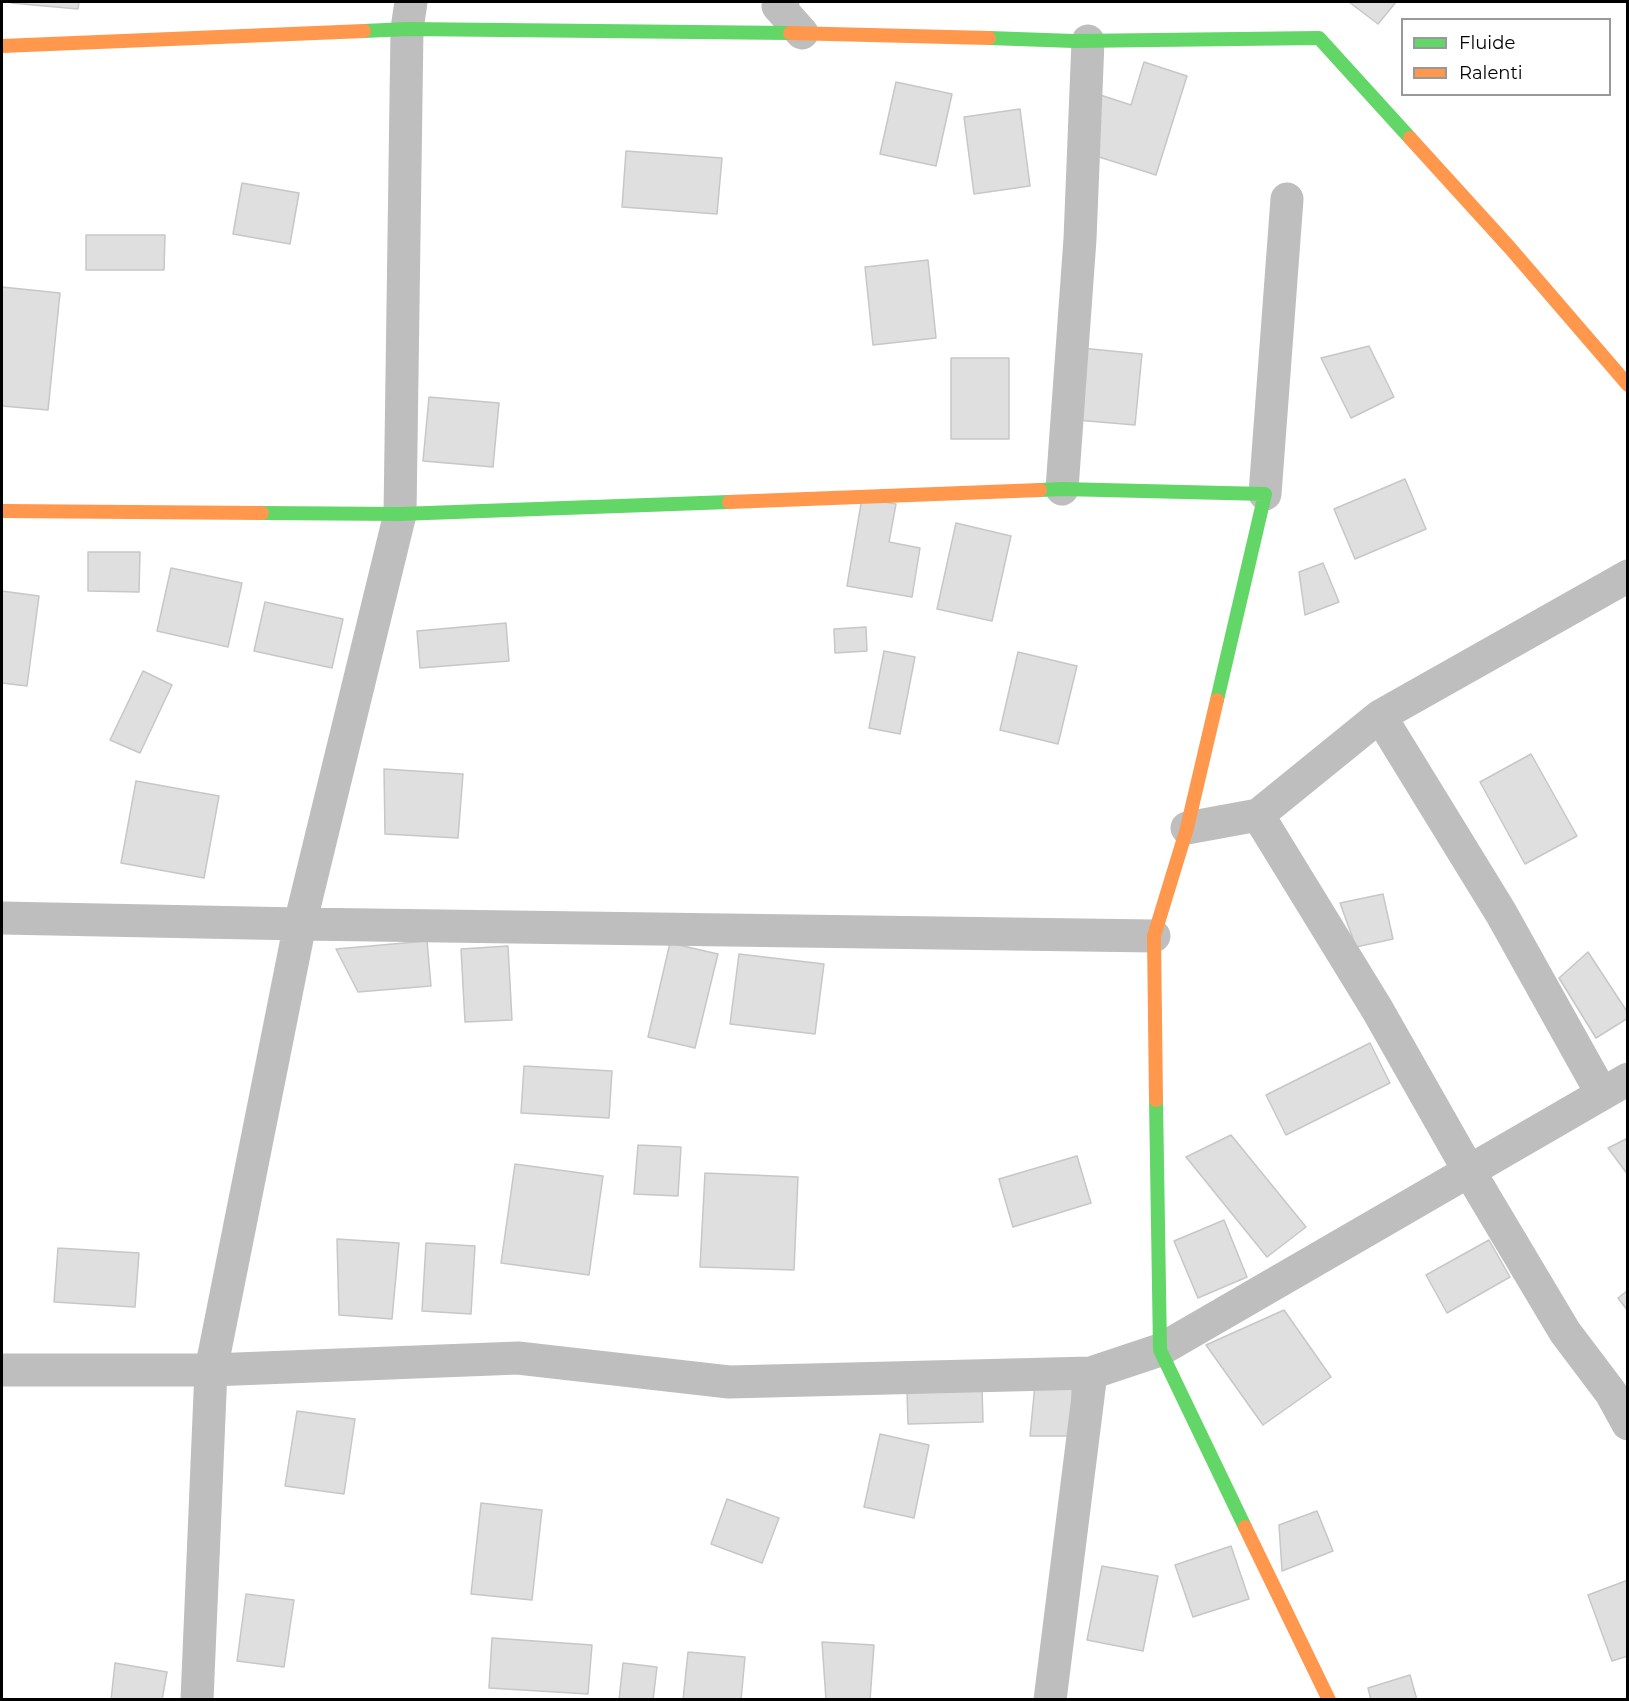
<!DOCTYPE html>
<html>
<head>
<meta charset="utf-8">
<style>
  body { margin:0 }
  #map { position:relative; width:1629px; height:1701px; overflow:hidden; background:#fff; font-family:Montserrat,sans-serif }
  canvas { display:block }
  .frame { position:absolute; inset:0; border:3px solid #000; pointer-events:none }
  .legend { position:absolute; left:1401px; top:18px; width:210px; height:78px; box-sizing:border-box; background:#fff; border:2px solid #999; margin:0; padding:8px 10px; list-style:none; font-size:18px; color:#000 }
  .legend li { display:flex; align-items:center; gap:12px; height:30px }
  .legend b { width:30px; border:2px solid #999 }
</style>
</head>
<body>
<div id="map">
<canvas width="1629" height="1701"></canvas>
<div class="frame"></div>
<ul class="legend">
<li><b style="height:8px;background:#63d668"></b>Fluide</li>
<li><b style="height:8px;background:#ff974d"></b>Ralenti</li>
</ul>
</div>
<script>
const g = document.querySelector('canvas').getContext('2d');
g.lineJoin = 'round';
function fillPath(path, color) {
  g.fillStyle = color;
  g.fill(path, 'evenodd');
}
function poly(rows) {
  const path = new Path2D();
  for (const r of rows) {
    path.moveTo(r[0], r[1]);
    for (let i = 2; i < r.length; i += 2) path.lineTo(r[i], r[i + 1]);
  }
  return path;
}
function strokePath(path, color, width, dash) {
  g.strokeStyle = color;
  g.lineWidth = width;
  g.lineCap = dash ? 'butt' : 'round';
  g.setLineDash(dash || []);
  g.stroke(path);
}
const building = poly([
  [12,2,79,2,78,9,11,3,12,2],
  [1349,2,1396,2,1378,24,1349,2],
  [1144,62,1187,76,1156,175,1080,151,1088,91,1131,105,1144,62],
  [896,82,952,94,936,166,880,154,896,82],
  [1020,109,1030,186,974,194,964,117,1020,109],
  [626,151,722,158,717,214,622,207,626,151],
  [242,183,299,193,290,244,233,234,242,183],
  [86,235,165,235,164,270,86,270,86,235],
  [928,260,936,338,873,345,865,267,928,260],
  [2,287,60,293,48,410,2,406,2,287],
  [1369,346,1394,397,1351,418,1321,358,1369,346],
  [1071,347,1142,354,1135,425,1064,419,1071,347],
  [951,358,1009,358,1009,439,951,439,951,358],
  [429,397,499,403,493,467,423,461,429,397],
  [1405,479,1426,529,1355,559,1334,509,1405,479],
  [862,498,896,504,889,542,920,548,912,597,847,586,862,498],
  [956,523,1011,536,992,621,937,609,956,523],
  [88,552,140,552,139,592,88,591,88,552],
  [1323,563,1339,602,1305,615,1299,572,1323,563],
  [171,568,242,583,228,647,157,631,171,568],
  [2,591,39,596,27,686,2,683,2,591],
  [265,602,343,619,332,668,254,651,265,602],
  [506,623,509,661,420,668,417,631,506,623],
  [866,627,867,651,835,653,834,629,866,627],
  [884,651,915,657,900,734,869,728,884,651],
  [1018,652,1077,666,1058,744,1000,730,1018,652],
  [143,671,172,685,140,753,110,740,143,671],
  [1531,754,1577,836,1525,864,1480,782,1531,754],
  [384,769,463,774,458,838,385,834,384,769],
  [136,781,219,796,204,878,121,863,136,781],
  [1383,894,1393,939,1356,947,1340,903,1383,894],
  [427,941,431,986,358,992,336,949,427,941],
  [670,943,718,954,695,1048,648,1037,670,943],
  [508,946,512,1020,465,1022,461,949,508,946],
  [1588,952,1628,1013,1628,1018,1596,1038,1559,978,1588,952],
  [739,954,824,964,815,1034,730,1024,739,954],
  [1370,1043,1390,1083,1286,1135,1266,1095,1370,1043],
  [524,1066,612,1071,609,1118,521,1113,524,1066],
  [1231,1135,1306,1227,1267,1257,1186,1157,1231,1135],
  [1628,1138,1628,1175,1608,1148,1628,1138],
  [638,1145,681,1147,678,1196,634,1194,638,1145],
  [1077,1156,1091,1203,1013,1227,999,1179,1077,1156],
  [515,1164,603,1176,589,1275,501,1263,515,1164],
  [705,1173,798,1177,794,1270,700,1267,705,1173],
  [1224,1220,1247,1277,1198,1298,1174,1241,1224,1220],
  [337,1239,399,1243,392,1319,339,1315,337,1239],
  [1489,1240,1510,1277,1447,1313,1426,1275,1489,1240],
  [426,1243,475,1246,471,1314,422,1311,426,1243],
  [58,1248,139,1253,135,1307,54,1302,58,1248],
  [1628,1290,1628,1311,1618,1298,1628,1290],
  [1284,1310,1331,1377,1263,1425,1206,1345,1284,1310],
  [1035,1385,1072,1385,1072,1436,1030,1436,1035,1385],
  [982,1388,983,1422,908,1424,907,1390,982,1388],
  [297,1411,355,1419,344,1494,285,1486,297,1411],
  [880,1434,929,1445,914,1518,864,1507,880,1434],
  [727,1499,779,1518,762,1563,711,1544,727,1499],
  [481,1503,542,1510,532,1600,471,1594,481,1503],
  [1317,1511,1333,1551,1282,1571,1279,1525,1317,1511],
  [1231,1546,1249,1599,1193,1617,1175,1565,1231,1546],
  [1102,1566,1158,1576,1143,1651,1087,1640,1102,1566],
  [1628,1580,1628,1656,1612,1661,1588,1595,1628,1580],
  [246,1594,294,1600,284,1667,237,1661,246,1594],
  [492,1638,592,1645,588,1694,489,1688,492,1638],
  [822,1642,874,1645,870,1700,826,1700,822,1642],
  [688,1652,745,1657,741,1700,683,1700,688,1652],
  [115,1663,167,1672,162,1700,111,1700,115,1663],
  [623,1663,657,1667,653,1700,619,1700,623,1663],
  [1410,1675,1417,1700,1371,1700,1368,1688,1410,1675]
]);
fillPath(building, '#dfdfdf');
strokePath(building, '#c7c7c7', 1.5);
strokePath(poly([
  [783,2,778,6,802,33],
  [1062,489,1080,239,1088,41],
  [1265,494,1287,199],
  [1380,716,1628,576],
  [1258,815,1380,716,1501,913,1602,1094],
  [1187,828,1258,815,1377,1009,1469,1171,1565,1332,1611,1393,1628,1424],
  [2,918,300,924,1154,936],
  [2,1370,211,1370,518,1358,729,1382,1091,1373,1160,1350,1628,1079],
  [197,1700,211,1370,300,924,400,514,407,29,411,2],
  [1050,1700,1091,1373]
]), '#bebebe', 33);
strokePath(poly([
  [364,31,407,29,790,33],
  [989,38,1074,41,1319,38,1410,138],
  [1040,490,1062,489,1265,494,1217,700],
  [262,513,400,514,729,502],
  [1156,1100,1160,1350,1245,1527]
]), '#63d668', 14);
strokePath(poly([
  [790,33,989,38],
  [2,46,364,31],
  [1410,138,1510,248,1628,385],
  [729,502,1040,490],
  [2,511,262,513],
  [1156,1100,1154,936,1187,828,1217,700],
  [1245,1527,1329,1700]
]), '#ff974d', 14);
</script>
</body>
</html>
